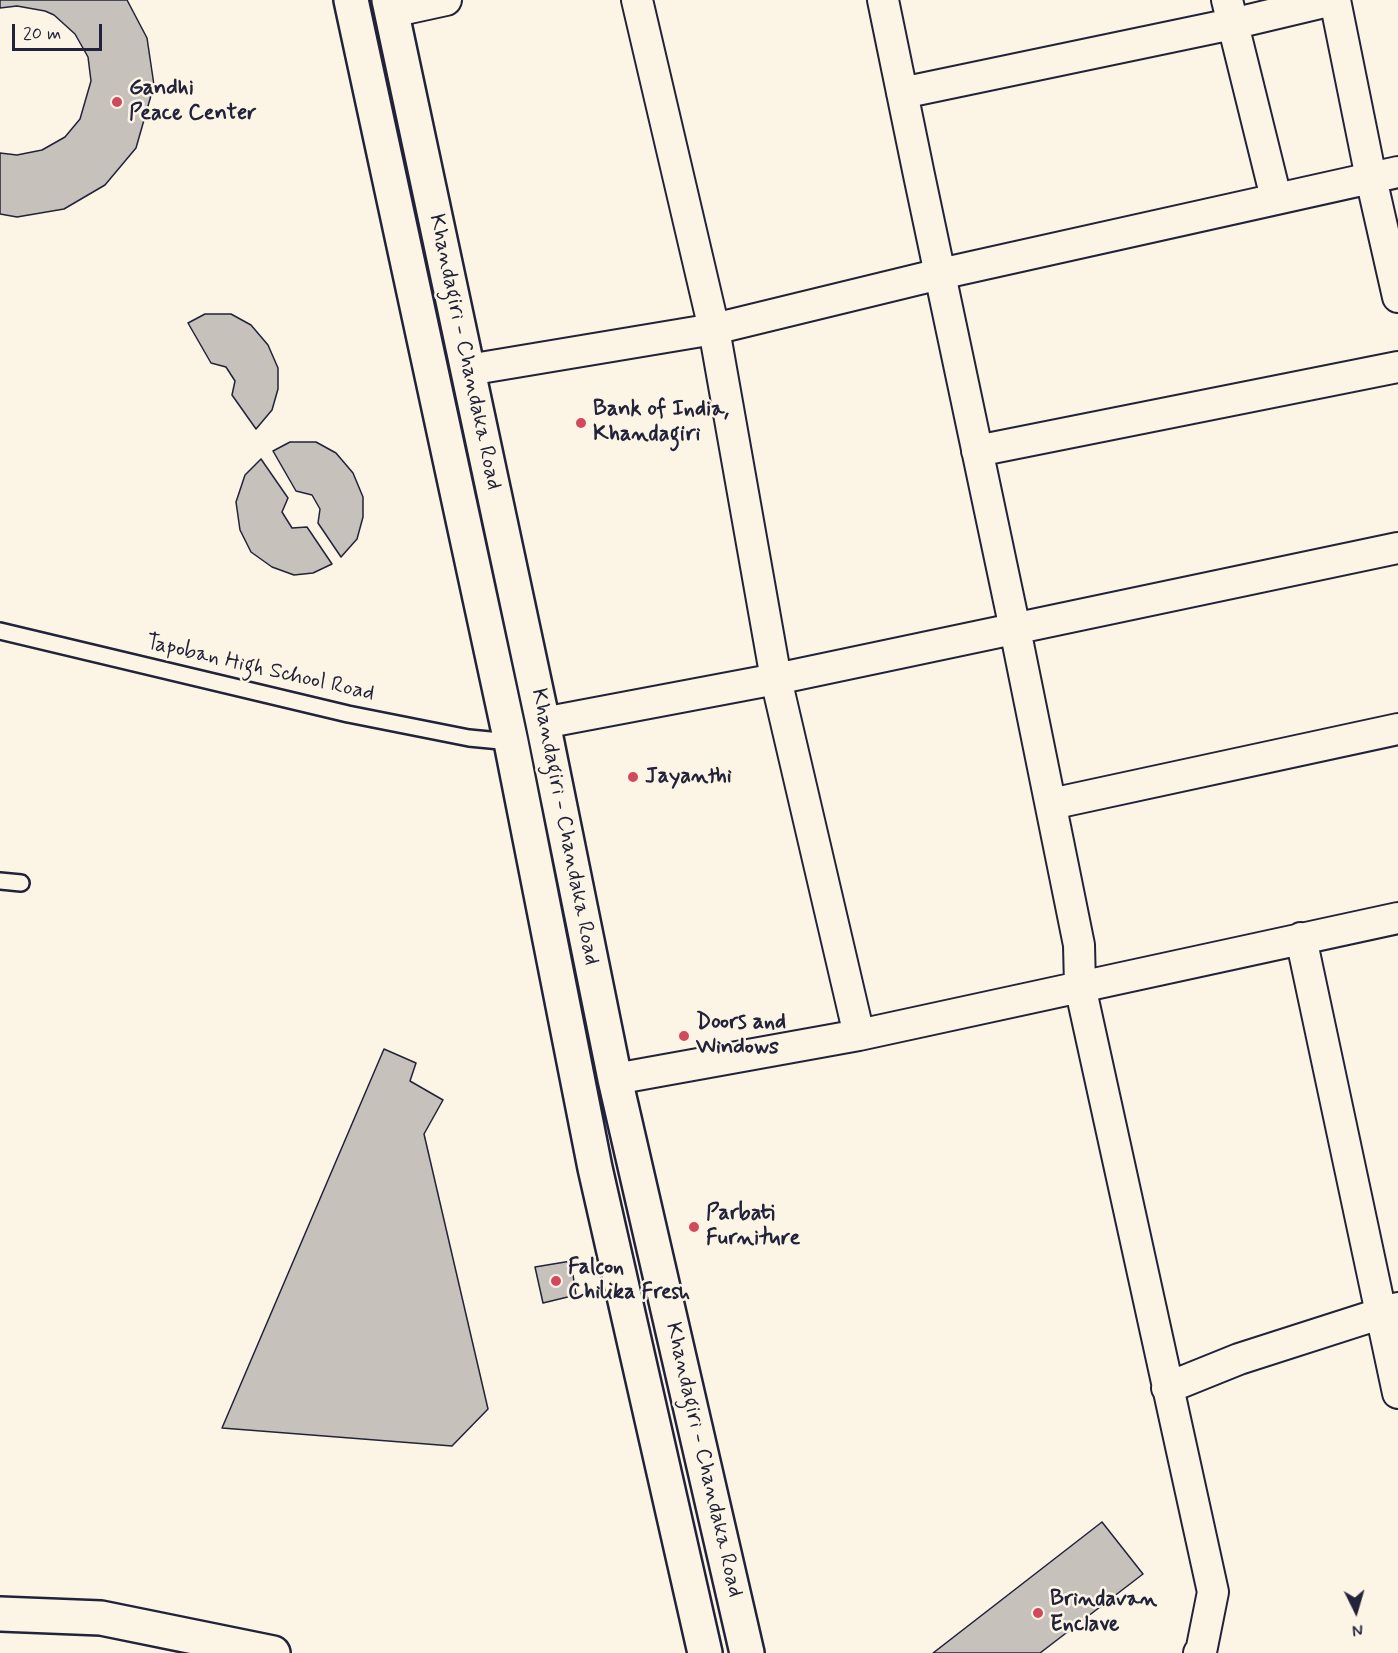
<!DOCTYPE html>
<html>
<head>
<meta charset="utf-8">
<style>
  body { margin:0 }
  #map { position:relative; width:1398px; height:1653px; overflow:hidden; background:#fcf5e5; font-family:Mynerve,sans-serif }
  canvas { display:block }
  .north { position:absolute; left:1326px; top:1581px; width:60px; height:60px; -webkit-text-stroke:4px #fcf5e5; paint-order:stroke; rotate:175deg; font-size:16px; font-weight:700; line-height:24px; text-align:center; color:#22223b }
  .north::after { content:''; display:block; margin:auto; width:21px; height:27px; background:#22223b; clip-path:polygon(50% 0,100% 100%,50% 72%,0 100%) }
  .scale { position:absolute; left:12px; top:24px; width:90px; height:27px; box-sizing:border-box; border:3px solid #22223b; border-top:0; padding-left:8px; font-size:18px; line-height:21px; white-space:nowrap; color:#22223b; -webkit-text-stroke:4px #fcf5e5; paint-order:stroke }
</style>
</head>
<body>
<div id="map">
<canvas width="1398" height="1653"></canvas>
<div class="north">N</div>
<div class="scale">20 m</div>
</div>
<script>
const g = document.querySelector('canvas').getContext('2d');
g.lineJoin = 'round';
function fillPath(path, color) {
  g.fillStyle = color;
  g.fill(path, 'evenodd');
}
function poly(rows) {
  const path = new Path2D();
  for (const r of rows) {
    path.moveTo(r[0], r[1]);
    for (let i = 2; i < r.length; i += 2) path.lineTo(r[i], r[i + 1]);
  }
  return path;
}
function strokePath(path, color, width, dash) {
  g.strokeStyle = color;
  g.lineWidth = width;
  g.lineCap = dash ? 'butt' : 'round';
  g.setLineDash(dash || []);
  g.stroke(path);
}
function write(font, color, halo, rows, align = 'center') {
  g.font = font + ' Mynerve,sans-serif';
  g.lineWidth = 5;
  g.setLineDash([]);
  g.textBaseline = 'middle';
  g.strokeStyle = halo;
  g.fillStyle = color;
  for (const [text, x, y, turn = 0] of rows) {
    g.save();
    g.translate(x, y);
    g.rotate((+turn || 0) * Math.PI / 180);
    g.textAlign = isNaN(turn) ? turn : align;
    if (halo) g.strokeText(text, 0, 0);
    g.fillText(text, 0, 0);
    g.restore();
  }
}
const building = poly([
  [0,0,127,0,147,38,154,85,136,148,105,185,64,209,17,217,0,214,0,153,17,155,42,150,65,137,80,119,91,81,88,57,75,34,54,15,45,11,17,6,0,8,0,0],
  [205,314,231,314,251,325,268,345,278,368,278,389,272,410,256,429,232,395,235,381,226,367,211,363,188,323,205,314],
  [290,442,316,442,336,453,353,473,363,497,363,517,357,539,341,557,318,523,320,509,312,495,296,491,273,451,290,442],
  [261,459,288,498,282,512,292,528,307,527,332,564,313,573,294,575,272,567,251,552,240,530,236,502,245,475,261,459],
  [384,1049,416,1063,410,1081,443,1100,424,1134,488,1409,452,1446,222,1428,384,1049],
  [571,1261,576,1295,543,1303,535,1267,571,1261],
  [1102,1522,1143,1574,1040,1653,933,1653,1102,1522]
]);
fillPath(building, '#c6c1bb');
strokePath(building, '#22223b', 1.5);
const lane = poly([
  [0,631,348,714,469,738,511,742],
  [0,881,21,883]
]);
const street = poly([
  [637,0,714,329,776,679,859,1035],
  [883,0,919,175,1015,629,1079,945,1080,986,1213,1592,1201,1652,1199,1653],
  [1227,0,1276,198],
  [1335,0,1371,178,1398,297],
  [391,12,446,0],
  [902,93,1232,24,1333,0],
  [468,370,714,329,940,274,1398,172],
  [977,451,1398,367],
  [543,723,776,679,1398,548],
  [1051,804,1398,729],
  [1301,938,1398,1393],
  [615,1079,859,1035,1398,918],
  [1167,1388,1239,1359,1398,1308]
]);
const secondary = poly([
  [0,1614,101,1618,273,1653]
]);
const primary = poly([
  [351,0,511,742,595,1168,705,1653],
  [389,0,543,723,615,1079,747,1653]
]);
strokePath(lane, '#22223b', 20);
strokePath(street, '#22223b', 34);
strokePath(secondary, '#22223b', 38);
strokePath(primary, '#22223b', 38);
strokePath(lane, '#fcf5e5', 15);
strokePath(street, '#fcf5e5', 30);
strokePath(secondary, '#fcf5e5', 33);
strokePath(primary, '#fcf5e5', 33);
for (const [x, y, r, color] of [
  [117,102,6,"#d1495b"],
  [581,423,6,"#d1495b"],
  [633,777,6,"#d1495b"],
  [684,1036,6,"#d1495b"],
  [694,1227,6,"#d1495b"],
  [556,1281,6,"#d1495b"],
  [1038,1613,6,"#d1495b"]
]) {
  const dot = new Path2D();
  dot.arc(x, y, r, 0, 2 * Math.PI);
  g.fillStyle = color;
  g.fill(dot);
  strokePath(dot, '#fcf5e5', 2);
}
write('bold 22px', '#22223b', '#fcf5e5', [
  ["Gandhi",129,89],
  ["Peace Center",129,114],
  ["Bank of India,",593,410],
  ["Khandagiri",593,435],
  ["Jayanthi",645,777],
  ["Doors and",696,1023],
  ["Windows",696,1048],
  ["Parbati",706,1214],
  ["Furniture",706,1239],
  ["Falcon",568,1268],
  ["Chilika Fresh",568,1293],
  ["Brindavan",1050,1600],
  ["Enclave",1050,1625]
], 'left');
write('22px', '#22223b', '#fcf5e5', [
  ["Khandagiri - Chandaka Road",464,352,78],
  ["Tapoban High School Road",260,669,13],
  ["Khandagiri - Chandaka Road",564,827,79],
  ["Khandagiri - Chandaka Road",703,1460,77]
]);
</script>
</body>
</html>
